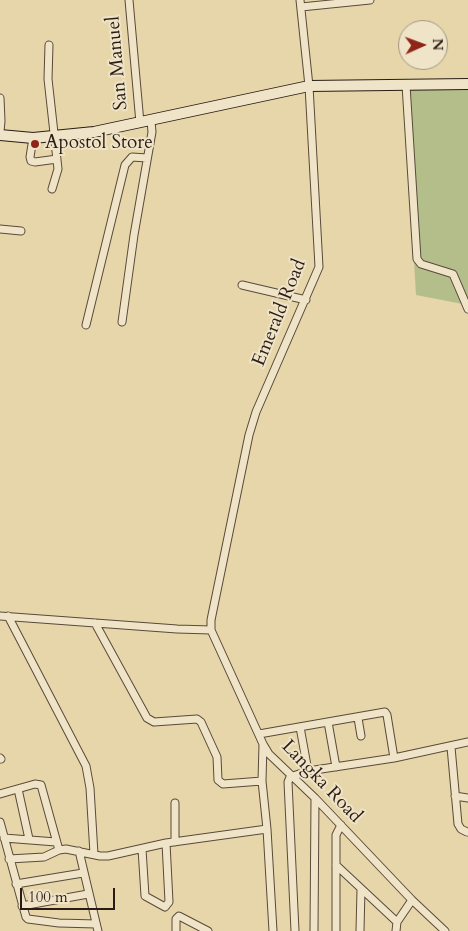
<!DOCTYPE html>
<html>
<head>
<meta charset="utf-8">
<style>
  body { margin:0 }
  #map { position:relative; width:468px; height:931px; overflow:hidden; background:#e6d6aa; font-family:Cardo,serif }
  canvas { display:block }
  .north { position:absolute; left:398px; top:20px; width:50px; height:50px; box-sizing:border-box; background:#efe4c8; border:1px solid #a09480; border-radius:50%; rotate:88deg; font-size:14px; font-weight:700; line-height:20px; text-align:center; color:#2a1c15 }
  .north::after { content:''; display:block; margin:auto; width:18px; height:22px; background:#8f2418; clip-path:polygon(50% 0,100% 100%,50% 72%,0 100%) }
  .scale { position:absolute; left:20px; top:888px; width:95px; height:22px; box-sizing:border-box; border:2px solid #2a1c15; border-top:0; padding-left:6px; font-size:15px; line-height:18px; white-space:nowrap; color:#2a1c15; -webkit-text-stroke:4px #efe4c8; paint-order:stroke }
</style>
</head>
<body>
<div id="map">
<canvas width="468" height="931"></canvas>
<div class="north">N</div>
<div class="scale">100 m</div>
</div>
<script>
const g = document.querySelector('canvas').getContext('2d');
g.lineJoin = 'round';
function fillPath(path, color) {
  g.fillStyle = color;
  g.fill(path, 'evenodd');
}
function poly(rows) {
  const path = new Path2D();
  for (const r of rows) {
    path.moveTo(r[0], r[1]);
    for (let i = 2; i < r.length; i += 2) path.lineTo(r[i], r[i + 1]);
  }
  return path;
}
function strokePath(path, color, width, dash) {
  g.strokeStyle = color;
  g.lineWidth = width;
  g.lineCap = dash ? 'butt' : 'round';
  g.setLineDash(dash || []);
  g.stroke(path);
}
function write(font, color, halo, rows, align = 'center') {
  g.font = font + ' Cardo,serif';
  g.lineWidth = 4;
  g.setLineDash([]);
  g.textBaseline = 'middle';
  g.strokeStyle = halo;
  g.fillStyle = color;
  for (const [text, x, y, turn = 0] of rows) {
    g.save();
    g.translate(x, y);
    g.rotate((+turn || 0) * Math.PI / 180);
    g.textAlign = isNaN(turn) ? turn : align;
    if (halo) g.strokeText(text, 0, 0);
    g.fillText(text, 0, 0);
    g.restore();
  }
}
fillPath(poly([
  [406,90,468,90,468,305,416,295,410,193]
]), '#b3be8a');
const street = poly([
  [129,0,140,123],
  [300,0,309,86,319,267,256,412,249,435,211,620,211,630,263,744,269,754,315,798,412,900,445,931],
  [301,7,370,0],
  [49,45,48,79,58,169,52,189],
  [406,85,417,259,421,264,453,274,468,309],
  [0,98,1,121,0,132],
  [33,138,30,157,31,161,35,162,57,159],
  [0,229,21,231],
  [242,285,306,300],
  [122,322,134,235,152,132,151,121],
  [86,325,125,165,132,157,147,158],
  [0,616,177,629,211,630],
  [8,616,86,766,90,788,94,854],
  [95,623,147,718,154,722,197,719,201,722,217,757,218,780,223,784,262,781],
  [358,718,361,736],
  [328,722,336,767],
  [300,727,308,771],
  [259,734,385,712,387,715,394,758],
  [263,744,262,781,267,829,273,931],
  [451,747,458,824,461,829,467,832],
  [0,758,1,759],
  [18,789,29,839],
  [0,794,35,784,41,785,59,850],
  [455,796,468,798],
  [175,803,175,842],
  [0,822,26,917,28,919,59,923,96,924],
  [4,838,56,842],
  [142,849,145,896,165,907,169,902,166,843],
  [79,851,98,931],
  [9,859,44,857,59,850,66,849,100,856,108,856,166,843,267,829],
  [336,865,397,922],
  [16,884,83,873],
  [22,906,88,894],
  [176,931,176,919,179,916,208,931],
  [295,931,288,782,290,777,308,771,394,758,468,742],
  [314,931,315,798],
  [336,931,336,835,341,825],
  [360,931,361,889],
  [396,931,397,922,412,900]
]);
const secondary = poly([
  [0,135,33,138,94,132,309,86,468,84]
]);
strokePath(street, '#594a3a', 9);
strokePath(secondary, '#2a1c15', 12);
strokePath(street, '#efe4c8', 7);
strokePath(secondary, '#efe4c8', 10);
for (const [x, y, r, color] of [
  [35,144,5,"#8f2418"]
]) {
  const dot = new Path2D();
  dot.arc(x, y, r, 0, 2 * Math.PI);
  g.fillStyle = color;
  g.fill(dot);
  strokePath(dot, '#efe4c8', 2);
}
write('19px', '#2a1c15', '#efe4c8', [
  ["San Manuel",118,63,-95],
  ["Emerald Road",280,313,-68],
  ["Langka Road",321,782,46]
]);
write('19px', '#2a1c15', '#efe4c8', [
  ["Apostol Store",45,144]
], 'left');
</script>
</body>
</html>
